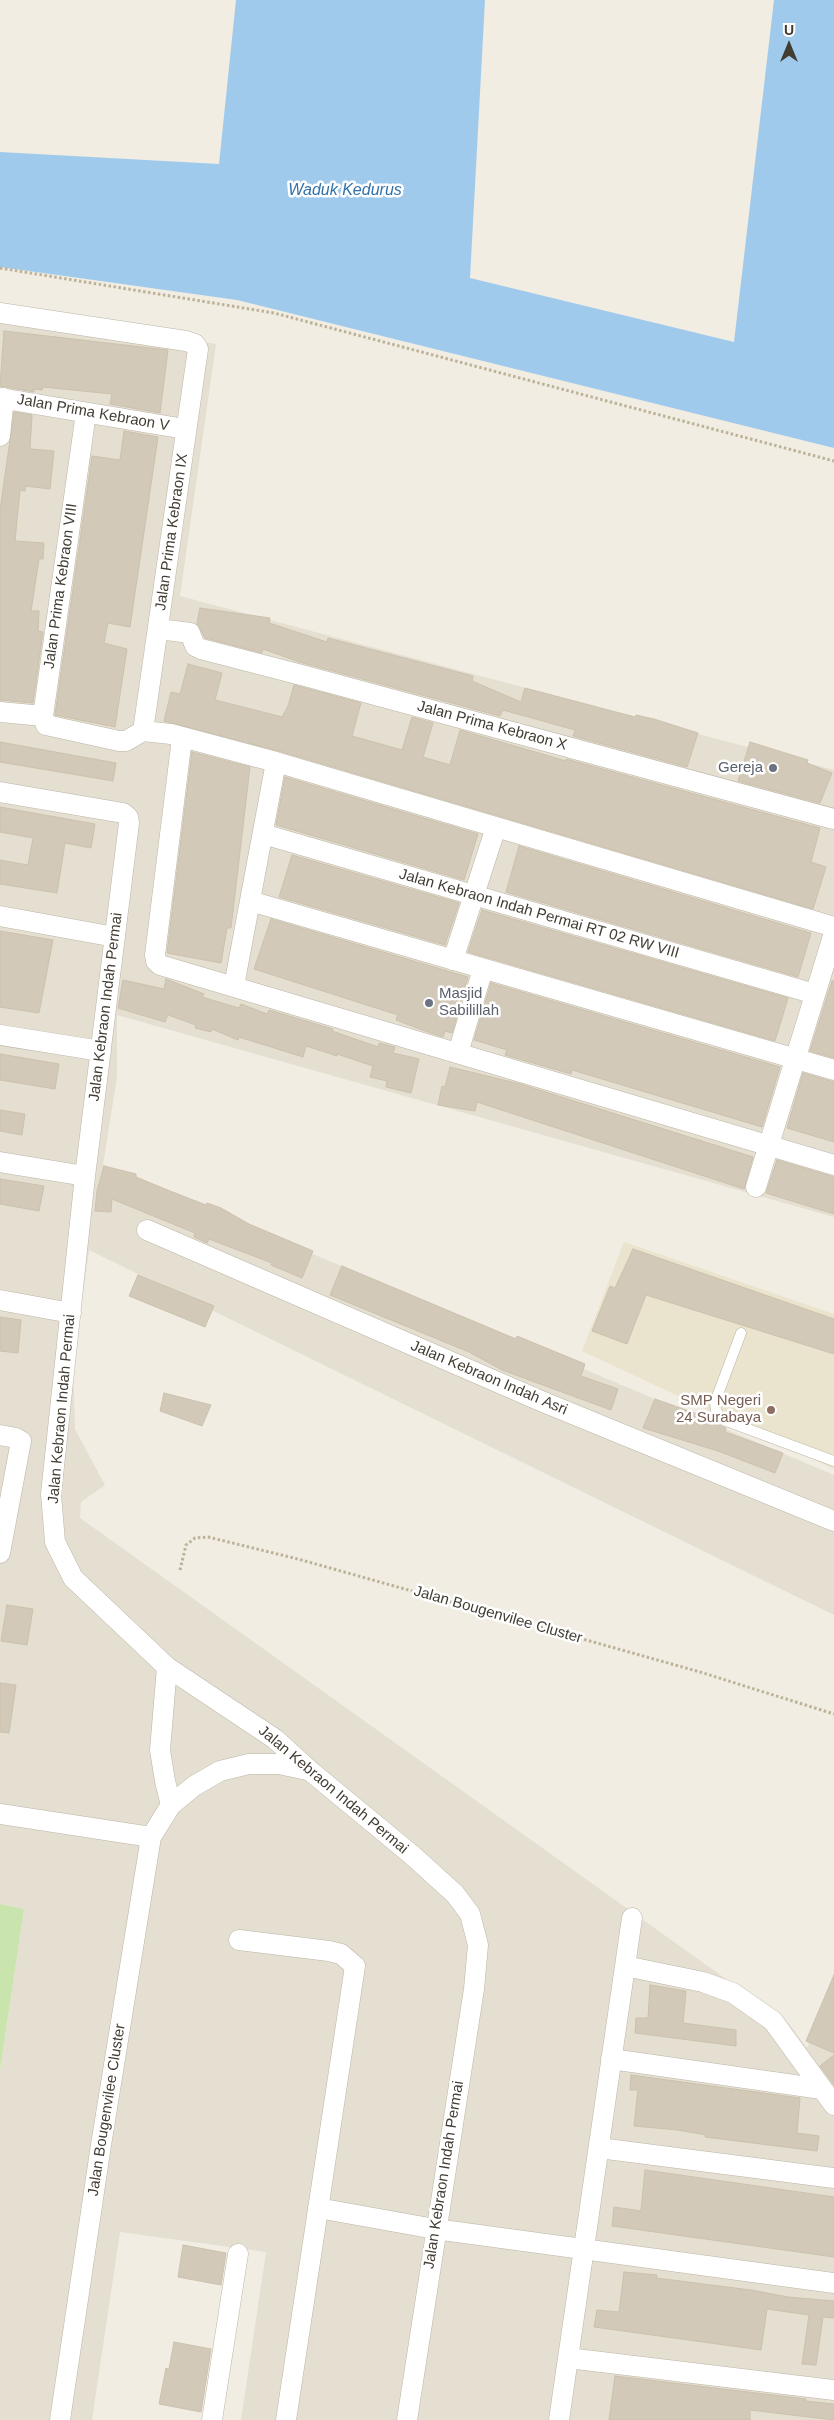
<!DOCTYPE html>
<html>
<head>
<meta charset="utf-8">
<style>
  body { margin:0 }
  #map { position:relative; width:834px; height:2420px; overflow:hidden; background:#f1ede3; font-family:Helvetica,sans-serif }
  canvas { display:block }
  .north { position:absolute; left:764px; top:20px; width:50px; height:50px; -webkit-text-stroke:4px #fff; paint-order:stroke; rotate:0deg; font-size:14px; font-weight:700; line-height:20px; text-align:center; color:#423d33 }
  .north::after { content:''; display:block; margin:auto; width:18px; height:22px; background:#423d33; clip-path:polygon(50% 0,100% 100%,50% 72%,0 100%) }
</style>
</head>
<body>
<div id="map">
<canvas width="834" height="2420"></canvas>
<div class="north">U</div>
</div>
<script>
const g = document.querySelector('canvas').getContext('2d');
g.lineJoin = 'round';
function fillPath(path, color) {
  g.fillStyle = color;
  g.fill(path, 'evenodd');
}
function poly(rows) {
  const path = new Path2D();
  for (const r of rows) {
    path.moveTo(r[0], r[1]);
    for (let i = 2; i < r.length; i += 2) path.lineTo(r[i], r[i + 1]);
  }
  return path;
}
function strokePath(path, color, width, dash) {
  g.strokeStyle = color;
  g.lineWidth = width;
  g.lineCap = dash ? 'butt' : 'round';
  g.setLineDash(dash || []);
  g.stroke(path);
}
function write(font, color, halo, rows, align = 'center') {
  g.font = font + ' Helvetica,sans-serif';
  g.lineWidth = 5;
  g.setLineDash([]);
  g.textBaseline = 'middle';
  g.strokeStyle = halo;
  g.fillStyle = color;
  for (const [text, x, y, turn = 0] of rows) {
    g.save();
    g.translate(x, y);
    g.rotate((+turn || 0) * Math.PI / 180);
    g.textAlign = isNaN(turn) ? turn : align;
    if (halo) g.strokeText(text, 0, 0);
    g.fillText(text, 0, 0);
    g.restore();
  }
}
fillPath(poly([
  [0,312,216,344,180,596,834,770,834,1217,117,1015,117,1077,103,1165,834,1475,834,1615,89,1250,73,1365,75,1429,105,1485,81,1502,80,1518,789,2024,807,2048,834,1983,834,2420,241,2420,266,2252,120,2232,92,2420,0,2420,0,2070,24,1909,0,1904]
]), '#e4dfd1');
fillPath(poly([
  [624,1242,834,1314,834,1469,582,1351]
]), '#eae3cd');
fillPath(poly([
  [0,1904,24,1909,0,2070]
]), '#c9e4ac');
fillPath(poly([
  [236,0,485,0,470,278,734,342,774,0,834,0,834,448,237,300,0,267,0,152,219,164]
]), '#a0caec');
const building = poly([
  [4,331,168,350,160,413,110,404,112,394,43,387,42,390,34,389,34,392,0,386,4,331],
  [14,412,32,415,30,449,54,451,50,489,25,486,25,491,20,490,15,541,44,543,43,559,39,559,31,611,39,611,38,631,43,632,33,703,0,700,0,510,14,412],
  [124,431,158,437,130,627,108,623,104,643,127,649,115,727,55,715,92,456,120,460,124,431],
  [200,608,270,618,269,623,327,642,328,638,473,676,472,681,521,702,525,688,635,717,636,715,654,719,698,733,687,767,573,736,575,730,503,710,500,716,299,662,263,649,262,653,205,638,197,623,200,608],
  [188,664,222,673,215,700,282,717,288,706,294,685,361,703,352,736,402,750,412,717,433,723,423,757,450,765,460,730,566,761,566,759,820,828,811,862,826,867,813,909,279,751,164,721,171,692,180,694,188,664],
  [0,742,116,763,113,781,0,762,0,742],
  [750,742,808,760,807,763,832,773,820,803,738,781,750,742],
  [192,752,250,767,231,928,227,928,221,963,167,953,192,752],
  [285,777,478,834,464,880,276,825,285,777],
  [0,807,95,824,91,848,65,843,57,893,0,884,0,860,28,865,33,838,0,832,0,807],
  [519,846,811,933,798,977,506,892,519,846],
  [292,855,459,903,445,945,279,897,292,855],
  [482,910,788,998,775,1041,468,952,482,910],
  [271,919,468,977,452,1033,445,1031,443,1037,425,1031,396,1020,398,1015,254,969,271,919],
  [0,931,53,940,39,1013,0,1007,0,931],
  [166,979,204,994,202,997,239,1008,241,1004,267,1014,269,1010,333,1029,332,1031,378,1047,379,1043,395,1047,393,1053,419,1059,411,1093,386,1087,387,1081,370,1077,373,1066,337,1054,337,1056,306,1046,303,1057,239,1037,238,1040,212,1029,211,1032,195,1028,196,1025,168,1015,165,1022,118,1008,123,980,164,989,166,979],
  [832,981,834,981,834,1058,810,1051,832,981],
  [491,983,780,1067,762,1127,572,1070,571,1074,505,1055,507,1050,474,1040,491,983],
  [0,1054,59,1064,55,1089,0,1080,0,1054],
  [450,1067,520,1084,753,1157,744,1189,477,1102,475,1111,438,1105,442,1086,445,1087,450,1067],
  [803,1073,834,1082,834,1142,787,1128,803,1073],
  [0,1110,25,1114,22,1135,0,1131,0,1110],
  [777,1160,834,1177,834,1214,766,1193,777,1160],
  [104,1166,136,1174,136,1177,170,1191,206,1205,207,1203,221,1208,249,1224,313,1251,302,1278,271,1265,272,1263,209,1239,207,1243,194,1237,195,1233,112,1199,111,1212,95,1211,97,1191,104,1166],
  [0,1179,44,1186,39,1211,0,1204,0,1179],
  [633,1249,834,1319,834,1354,646,1295,627,1344,592,1331,610,1286,615,1288,633,1249],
  [342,1266,516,1339,517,1336,585,1364,581,1376,618,1389,611,1410,502,1370,469,1352,330,1295,342,1266],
  [138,1275,214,1306,205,1327,129,1296,138,1275],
  [0,1317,21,1320,18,1353,0,1351,0,1317],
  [164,1393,211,1405,202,1426,160,1411,164,1393],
  [655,1399,706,1417,705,1420,726,1428,725,1432,783,1453,775,1473,718,1451,643,1428,655,1399],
  [7,1605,33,1609,27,1645,1,1641,7,1605],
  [0,1683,16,1685,9,1733,0,1732,0,1683],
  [834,1975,834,2053,806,2041,834,1975],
  [650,1985,686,1991,683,2023,736,2030,736,2046,635,2033,636,2018,648,2018,650,1985],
  [834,2055,834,2085,820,2066,834,2055],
  [631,2075,800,2098,797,2133,819,2136,817,2151,705,2137,706,2135,678,2130,634,2126,638,2090,630,2090,631,2075],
  [645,2170,834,2197,834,2257,612,2226,614,2207,641,2211,645,2170],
  [183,2245,226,2253,221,2285,178,2277,183,2245],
  [624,2272,657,2275,656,2278,751,2290,788,2297,834,2301,834,2318,823,2317,816,2365,802,2364,809,2315,767,2309,761,2350,594,2327,597,2310,619,2312,624,2272],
  [174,2342,211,2349,201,2412,159,2404,166,2368,169,2369,174,2342],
  [615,2376,806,2399,805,2401,834,2404,834,2420,750,2410,750,2420,609,2420,615,2376]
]);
fillPath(building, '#d2c9b9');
strokePath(building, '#ccc1ac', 1);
const service = poly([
  [741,1333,715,1402,716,1411,721,1419,834,1461]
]);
const minor = poly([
  [0,313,186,341,195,344,198,349,143,731],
  [0,398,185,429],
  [86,413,43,716,46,725,119,741,126,741,143,731,171,734,276,762,834,927],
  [0,436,4,398],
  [159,629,190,633,195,646,201,649,309,677,834,819],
  [0,712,43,716],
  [182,738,155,955,156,961,160,965,834,1165],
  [0,792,123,813,128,817,129,823,85,1176,51,1494,55,1542,73,1578,167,1667,275,1739,309,1770,412,1855,455,1894,470,1914,478,1945,474,1989,407,2420],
  [263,834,815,994],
  [250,901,834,1070],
  [0,916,115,937],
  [453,960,496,827],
  [234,986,276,762],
  [0,1035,101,1051],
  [458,1053,483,969],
  [0,1162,85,1176],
  [756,1187,834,933],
  [147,1230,541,1401,834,1521],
  [0,1300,71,1313],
  [0,1435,16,1438,21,1441,0,1553],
  [167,1667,160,1750,165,1781,171,1805],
  [0,1814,151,1837],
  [239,1940,329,1951,341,1954,355,1966,286,2420],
  [625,1966,703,1982,733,1993,773,2021,834,2105],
  [611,2059,822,2089],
  [599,2148,834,2178],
  [318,2208,435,2229,834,2283],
  [568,2358,834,2390],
  [60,2420,101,2145,151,1837,171,1805,194,1786,220,1771,249,1764,279,1764,307,1770],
  [212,2420,238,2254],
  [559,2420,632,1918]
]);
strokePath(service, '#bcb5a6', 11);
strokePath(minor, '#bcb5a6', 21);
strokePath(poly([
  [0,268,274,313,834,461],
  [180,1570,186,1545,195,1538,208,1537,298,1559,700,1672,834,1714]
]), '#bdb198', 3, [2.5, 2.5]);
strokePath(service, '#fff', 10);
strokePath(minor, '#fff', 20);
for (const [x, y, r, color] of [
  [773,768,5,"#6b7280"],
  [429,1003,5,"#6b7280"],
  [771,1410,5,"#8d6e63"]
]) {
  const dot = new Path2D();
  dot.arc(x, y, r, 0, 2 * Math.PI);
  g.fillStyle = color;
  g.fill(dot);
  strokePath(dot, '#fff', 2);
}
write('15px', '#423d33', '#fff', [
  ["Jalan Prima Kebraon V",93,413,10],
  ["Jalan Prima Kebraon IX",172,532,-82],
  ["Jalan Prima Kebraon VIII",61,586,-82],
  ["Jalan Prima Kebraon X",492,726,15],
  ["Jalan Kebraon Indah Permai RT 02 RW VIII",539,914,16],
  ["Jalan Kebraon Indah Permai",106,1007,-83],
  ["Jalan Kebraon Indah Asri",489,1378,23],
  ["Jalan Kebraon Indah Permai",62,1409,-85],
  ["Jalan Bougenvilee Cluster",498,1615,16],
  ["Jalan Kebraon Indah Permai",333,1790,40],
  ["Jalan Bougenvilee Cluster",107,2110,-81],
  ["Jalan Kebraon Indah Permai",444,2175,-81]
]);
write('15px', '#5b616d', '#fff', [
  ["Gereja",763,768],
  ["Masjid",439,994,"left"],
  ["Sabilillah",439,1011,"left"]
], 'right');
write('15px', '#785e54', '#fff', [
  ["SMP Negeri",761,1401],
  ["24 Surabaya",761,1418]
], 'right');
write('italic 16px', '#3272a9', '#fff', [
  ["Waduk Kedurus",345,191]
]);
</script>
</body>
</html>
